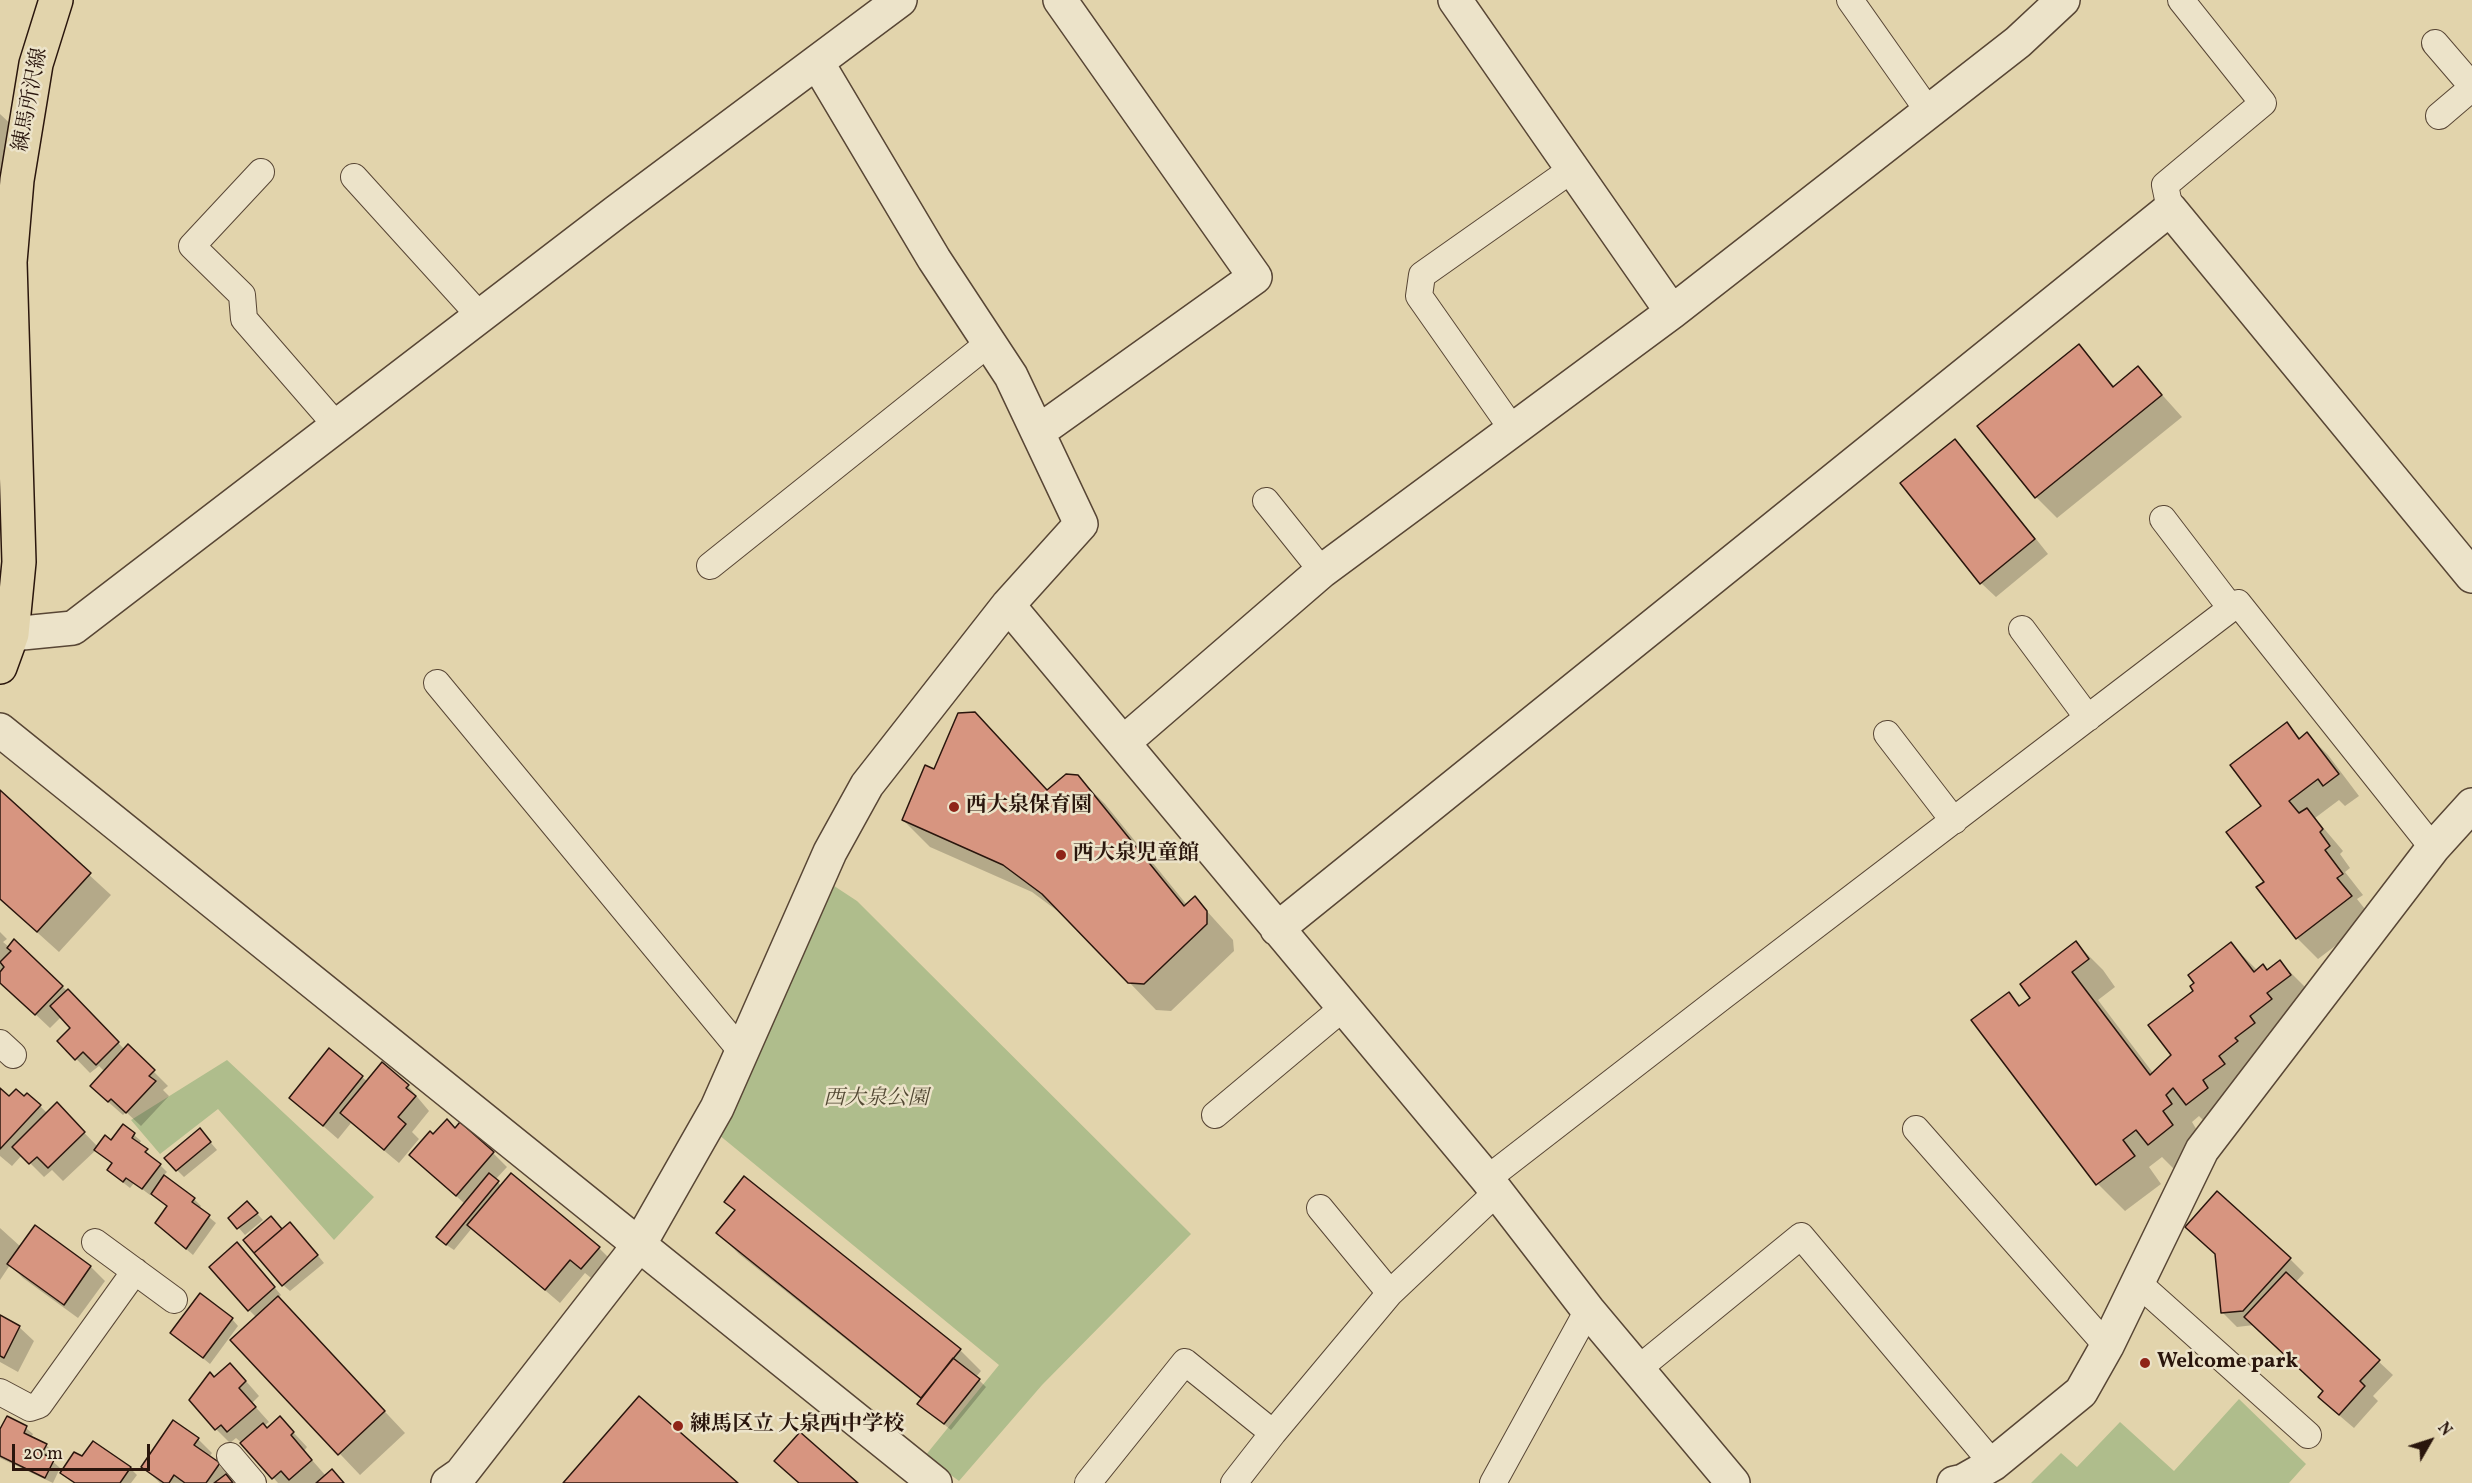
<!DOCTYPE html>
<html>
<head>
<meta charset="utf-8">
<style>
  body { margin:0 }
  #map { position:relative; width:2472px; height:1483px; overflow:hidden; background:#e2d4ac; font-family:Vollkorn,serif }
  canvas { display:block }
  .north { position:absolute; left:2400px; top:1411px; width:60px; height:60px; -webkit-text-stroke:4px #ece3c9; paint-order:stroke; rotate:51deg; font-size:16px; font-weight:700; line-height:24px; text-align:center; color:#2a160d }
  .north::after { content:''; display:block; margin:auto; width:21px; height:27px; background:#2a160d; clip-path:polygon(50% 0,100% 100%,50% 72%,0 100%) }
  .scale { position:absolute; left:12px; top:1444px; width:138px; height:27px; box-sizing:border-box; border:3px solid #2a160d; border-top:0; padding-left:8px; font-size:18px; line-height:21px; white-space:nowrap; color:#2a160d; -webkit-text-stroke:4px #ece3c9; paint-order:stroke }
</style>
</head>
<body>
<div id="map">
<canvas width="2472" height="1483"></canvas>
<div class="north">N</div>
<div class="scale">20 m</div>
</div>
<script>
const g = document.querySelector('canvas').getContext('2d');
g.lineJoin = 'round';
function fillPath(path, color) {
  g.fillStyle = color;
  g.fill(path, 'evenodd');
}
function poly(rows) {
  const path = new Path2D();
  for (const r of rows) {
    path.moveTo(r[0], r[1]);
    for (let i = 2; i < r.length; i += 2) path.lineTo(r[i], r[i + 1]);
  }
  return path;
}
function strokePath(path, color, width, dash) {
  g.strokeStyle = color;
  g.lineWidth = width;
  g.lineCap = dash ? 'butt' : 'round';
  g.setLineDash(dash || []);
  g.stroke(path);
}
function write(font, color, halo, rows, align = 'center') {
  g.font = font + ' Vollkorn,"Noto Serif JP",serif';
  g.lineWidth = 5;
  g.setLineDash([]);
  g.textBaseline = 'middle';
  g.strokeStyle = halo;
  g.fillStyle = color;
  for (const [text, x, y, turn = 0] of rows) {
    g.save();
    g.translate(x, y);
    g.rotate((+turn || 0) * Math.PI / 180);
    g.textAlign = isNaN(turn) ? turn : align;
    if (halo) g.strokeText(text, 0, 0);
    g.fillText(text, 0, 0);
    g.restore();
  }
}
fillPath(poly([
  [825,880,857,901,1191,1234,1042,1385,959,1481,925,1456,999,1365,713,1130],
  [227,1060,374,1197,334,1240,218,1109,160,1154,131,1120],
  [2239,1399,2306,1464,2289,1483,2031,1483,2061,1453,2077,1467,2120,1422,2174,1471]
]), '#afbd8c');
fillPath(poly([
  [0,114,16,129,9,175,0,172],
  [2078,346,2115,387,2138,368,2182,417,2057,518,2036,497],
  [1955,441,1969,455,2048,554,1996,597,1981,583],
  [975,714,1048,791,1077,776,1105,804,1187,905,1195,898,1233,940,1234,951,1171,1011,1156,1010,1067,918,1032,892,930,847,903,820],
  [2287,724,2301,739,2307,734,2328,755,2359,796,2345,806,2339,800,2315,818,2343,851,2340,854,2350,868,2345,872,2363,895,2357,899,2372,918,2318,959,2297,938,2266,882,2263,806],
  [0,793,111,895,59,952,0,899],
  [0,932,7,939,3,942,9,947,14,941,82,1005,125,1050,128,1046,168,1086,163,1090,169,1096,141,1126,126,1112,123,1115,106,1100,105,1072,99,1066,90,1073,59,1041,73,1028,62,1016,50,1028,0,981],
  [2076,943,2103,970,2115,987,2098,1000,2153,1073,2173,1055,2195,991,2231,944,2258,971,2268,971,2280,962,2307,989,2214,1131,2199,1116,2192,1122,2198,1132,2189,1139,2199,1153,2176,1171,2162,1157,2149,1167,2161,1184,2125,1211,2098,1184,1973,1021,2008,994,2021,1006,2032,998],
  [330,1050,368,1082,408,1086,429,1111,412,1132,419,1139,399,1163,351,1123,338,1139,291,1098],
  [0,1090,9,1099,24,1098,40,1106,48,1114,71,1119,98,1147,112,1142,123,1126,134,1135,141,1141,139,1144,167,1172,163,1176,194,1199,201,1206,199,1209,216,1223,193,1255,172,1237,169,1207,152,1192,150,1195,134,1183,130,1188,116,1177,109,1170,113,1164,96,1150,63,1181,52,1170,44,1177,22,1155,12,1166,0,1156],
  [456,1130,493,1153,507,1167,495,1180,502,1186,599,1248,613,1262,596,1282,585,1273,560,1303,472,1228,454,1250,445,1244,465,1204,411,1155,433,1136],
  [206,1137,217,1150,184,1177,177,1170],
  [726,1202,960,1350,981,1371,976,1377,986,1387,951,1430,926,1410,922,1400,739,1254,718,1233,736,1211],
  [254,1210,263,1220,245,1235,230,1218],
  [35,1227,91,1267,105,1281,78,1318,23,1278,10,1265,0,1280,0,1228,21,1247],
  [297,1230,324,1263,290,1291,283,1285],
  [244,1251,281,1295,278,1298,405,1433,360,1475,232,1340,257,1318,249,1310],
  [2290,1259,2304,1273,2295,1283,2393,1375,2373,1396,2378,1401,2354,1428,2334,1411,2325,1391,2254,1325,2237,1327,2222,1312],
  [0,1317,19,1327,34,1341,18,1372,0,1362],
  [232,1319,238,1326,210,1364,172,1333],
  [215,1379,245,1380,259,1396,252,1403,269,1422,264,1426,267,1429,280,1418,307,1447,304,1451,326,1476,343,1483,278,1483,243,1444,236,1438,230,1443,216,1429],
  [8,1418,26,1428,33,1434,31,1438,46,1445,53,1452,50,1459,60,1468,53,1483,0,1458,0,1433],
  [198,1439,212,1453,209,1457,233,1478,233,1483,160,1483,143,1467],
  [83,1458,130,1468,137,1475,131,1483,74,1483,62,1472]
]), '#0003');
const building = poly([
  [2079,344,2113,387,2138,366,2162,395,2035,498,1977,426,2079,344],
  [1955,439,2035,539,1980,584,1900,483,1955,439],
  [975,712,1047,790,1066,774,1078,775,1184,906,1195,896,1207,911,1207,924,1144,984,1128,983,1042,894,1003,865,902,820,925,765,934,769,958,713,975,712],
  [2287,722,2299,739,2307,732,2339,774,2323,786,2318,779,2289,801,2299,813,2307,808,2323,829,2320,832,2330,846,2325,850,2343,874,2337,878,2352,896,2296,939,2256,887,2264,882,2226,832,2261,806,2230,765,2287,722],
  [0,790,91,873,37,932,0,899,0,790],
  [14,939,63,986,35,1015,0,983,0,972,4,967,0,962,11,951,7,948,14,939],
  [2076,941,2089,959,2072,972,2150,1075,2171,1055,2148,1025,2193,991,2190,986,2194,983,2188,975,2231,942,2254,972,2263,964,2267,970,2280,960,2291,975,2267,993,2272,999,2250,1016,2255,1023,2235,1038,2238,1041,2219,1056,2225,1064,2203,1080,2208,1088,2186,1105,2173,1088,2166,1095,2172,1104,2163,1111,2173,1125,2148,1145,2136,1130,2123,1140,2135,1156,2096,1185,1971,1020,2009,992,2019,1006,2030,998,2020,984,2076,941],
  [68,989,119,1042,96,1065,83,1052,75,1060,57,1041,70,1028,50,1006,68,989],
  [128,1044,155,1070,149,1076,156,1081,126,1113,111,1099,108,1102,90,1086,128,1044],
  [329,1048,363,1076,323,1126,289,1098,329,1048],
  [382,1062,409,1085,406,1088,416,1096,398,1117,406,1124,384,1150,340,1113,382,1062],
  [0,1088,9,1096,16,1089,24,1096,27,1093,41,1105,0,1149,0,1088],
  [57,1102,85,1132,48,1168,37,1157,29,1164,12,1147,57,1102],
  [447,1119,455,1128,460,1122,494,1152,456,1196,409,1155,430,1131,433,1134,447,1119],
  [123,1124,135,1133,132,1138,148,1149,145,1152,161,1164,142,1189,126,1178,123,1182,107,1170,112,1163,94,1150,105,1135,111,1140,123,1124],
  [200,1128,211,1142,176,1171,164,1158,200,1128],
  [489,1173,499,1181,446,1245,436,1237,489,1173],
  [511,1173,600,1247,581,1269,570,1260,545,1290,467,1225,511,1173],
  [164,1175,195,1198,192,1202,210,1215,186,1249,155,1223,167,1206,151,1194,164,1175],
  [744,1176,961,1349,921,1398,716,1233,735,1210,724,1202,744,1176],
  [2217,1191,2291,1258,2243,1311,2221,1313,2215,1254,2185,1227,2217,1191],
  [247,1201,258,1213,237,1229,228,1218,247,1201],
  [271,1216,282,1229,254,1253,243,1240,271,1216],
  [290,1222,318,1255,282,1286,254,1253,290,1222],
  [35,1225,91,1266,64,1305,7,1264,35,1225],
  [237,1242,275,1287,248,1311,209,1267,237,1242],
  [2286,1272,2380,1360,2360,1381,2365,1386,2339,1415,2318,1397,2323,1391,2244,1317,2286,1272],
  [200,1293,233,1318,203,1358,170,1333,200,1293],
  [278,1296,385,1411,338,1455,230,1340,278,1296],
  [0,1315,20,1326,4,1358,0,1356,0,1315],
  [953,1358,980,1379,944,1424,917,1404,953,1358],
  [230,1363,246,1381,239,1388,256,1407,227,1432,221,1425,215,1430,189,1400,210,1372,214,1377,230,1363],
  [639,1396,738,1483,563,1483,639,1396],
  [7,1416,27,1426,24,1433,47,1444,42,1453,54,1460,45,1478,0,1456,0,1429,7,1416],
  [280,1416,294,1432,291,1435,312,1460,289,1480,281,1471,272,1479,240,1443,263,1423,267,1428,280,1416],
  [173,1420,199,1438,194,1445,220,1463,206,1483,185,1483,174,1475,169,1483,164,1483,141,1467,173,1420],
  [800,1432,858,1483,799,1483,774,1461,800,1432],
  [93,1441,131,1467,120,1483,75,1483,60,1473,74,1452,82,1456,93,1441],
  [332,1469,344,1483,316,1483,332,1469],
  [226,1474,233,1483,214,1483,226,1474]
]);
fillPath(building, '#d79580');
strokePath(building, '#2a160d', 1.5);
const lane = poly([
  [1850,0,1929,112],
  [2435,43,2472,86],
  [2439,116,2472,88],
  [261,172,192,246,242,295,244,319,336,425],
  [354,177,480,316],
  [2170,209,2165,185,2263,103,2181,0],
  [1513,430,1419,296,1422,275,1571,170],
  [1266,501,1322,571],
  [2163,519,2231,608],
  [710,566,989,343],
  [2022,629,2088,718],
  [437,683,742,1052],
  [1887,734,1954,821],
  [0,1043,13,1055],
  [1215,1115,1344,1007],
  [1916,1129,2107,1346],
  [1487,1179,1722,997,2238,603,2433,848],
  [1320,1208,1390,1293],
  [95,1242,174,1300],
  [2138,1283,2308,1435],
  [1638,1369,1801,1236,1993,1464],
  [0,1392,30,1408,39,1405,135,1271],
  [230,1456,253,1483],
  [1088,1483,1185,1362,1273,1433],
  [1234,1483,1273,1433,1390,1293,1497,1192],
  [1493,1483,1588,1310]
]);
const street = poly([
  [1455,0,1672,312],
  [1038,432,1255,277,1060,0],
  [1008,605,1487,1179,1588,1310,1733,1483],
  [12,634,73,628,616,212,900,0],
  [0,730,935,1483],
  [1124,742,1322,571,1672,312,2018,42,2063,0],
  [1277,929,2170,209,2472,576],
  [448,1483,461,1474,639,1245,717,1108,830,852,867,785,1008,605,1081,524,1011,376,934,259,818,64],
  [1954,1483,1963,1481,1993,1464,2081,1392,2107,1346,2202,1150,2433,848,2472,805]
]);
const primary = poly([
  [0,667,12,634,19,562,10,262,17,180,36,64,56,0]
]);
strokePath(lane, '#584635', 28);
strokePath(street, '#584635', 36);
strokePath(primary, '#2a160d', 36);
strokePath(lane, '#ece3c9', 26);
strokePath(street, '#ece3c9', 33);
strokePath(primary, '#e2d4ac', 33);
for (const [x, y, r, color] of [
  [954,807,6,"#8f2418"],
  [1061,855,6,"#8f2418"],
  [2145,1363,6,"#8f2418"],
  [678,1426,6,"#8f2418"]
]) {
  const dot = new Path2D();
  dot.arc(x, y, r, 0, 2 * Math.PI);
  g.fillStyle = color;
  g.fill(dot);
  strokePath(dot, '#ece3c9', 2);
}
write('21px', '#2a160d', '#ece3c9', [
  ["練馬所沢線",32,100,-79]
]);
write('bold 21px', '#2a160d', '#ece3c9', [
  ["西大泉保育園",966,807],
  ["西大泉児童館",1073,855],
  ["Welcome park",2157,1363],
  ["練馬区立 大泉西中学校",690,1426]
], 'left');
write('italic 21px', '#524833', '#ece3c9', [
  ["西大泉公園",876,1100]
]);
</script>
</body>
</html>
